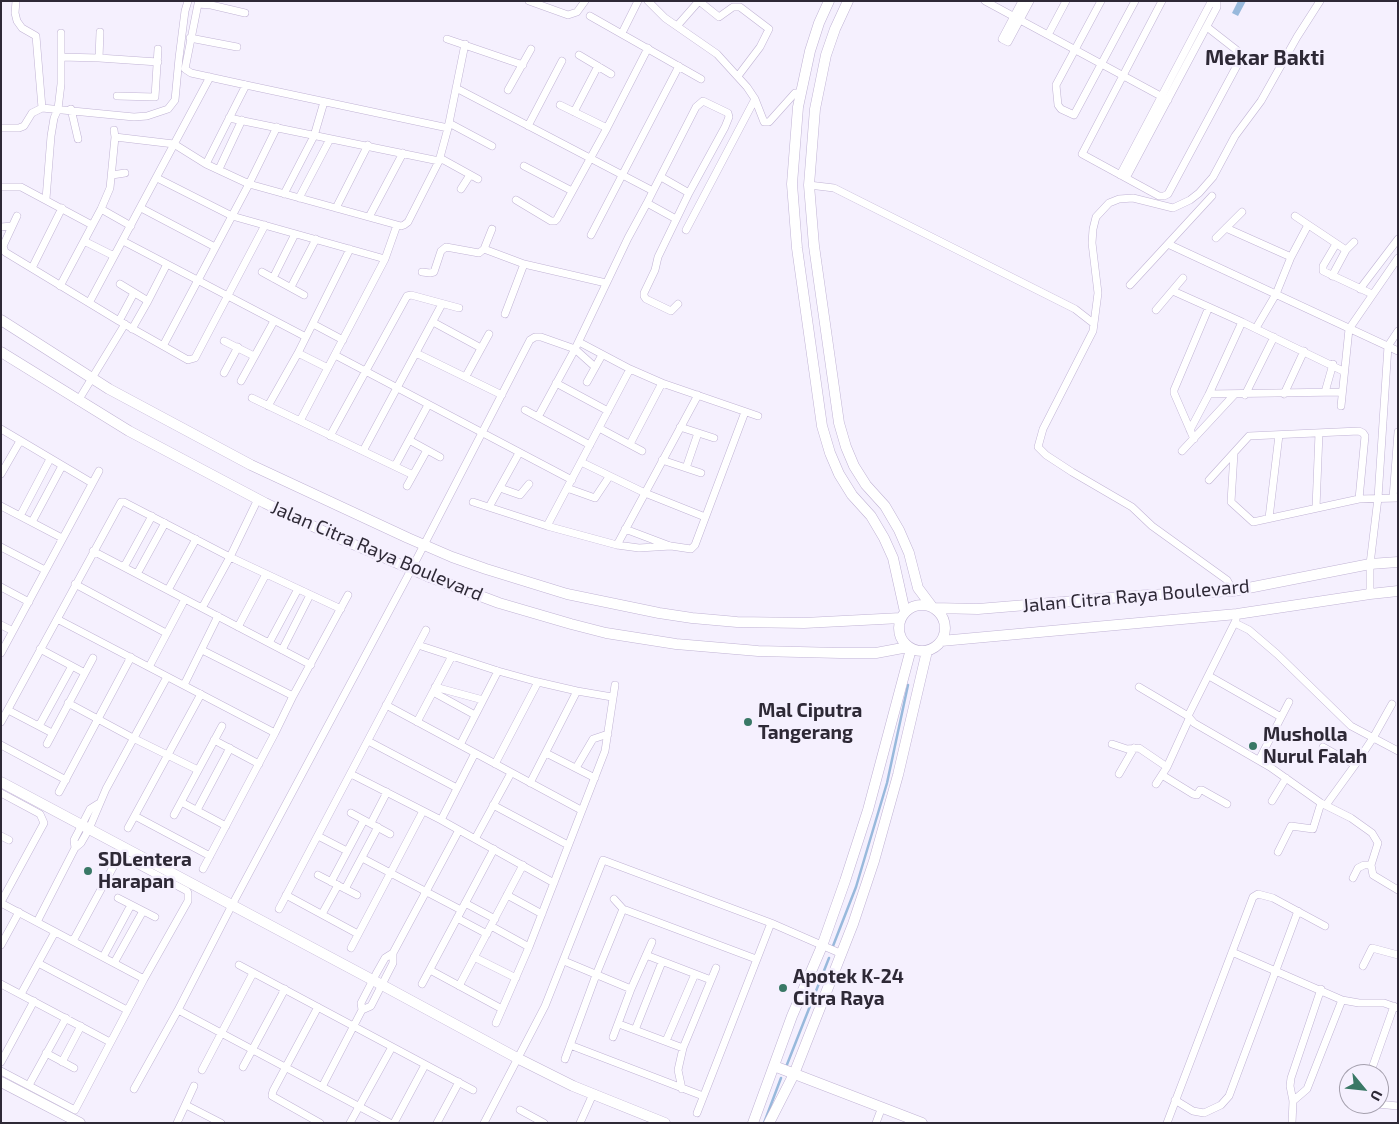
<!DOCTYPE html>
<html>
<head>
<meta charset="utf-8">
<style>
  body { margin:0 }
  #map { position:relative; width:1399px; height:1124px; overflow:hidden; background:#f5f0fe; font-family:"Exo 2",sans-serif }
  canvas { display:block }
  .frame { position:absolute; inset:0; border:2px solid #2e2936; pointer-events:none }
  .north { position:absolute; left:1339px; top:1064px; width:50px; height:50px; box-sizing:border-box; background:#f5f0fe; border:1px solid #a5a0ae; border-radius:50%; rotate:118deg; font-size:14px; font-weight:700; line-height:20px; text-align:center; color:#2e2936 }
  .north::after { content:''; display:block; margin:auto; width:18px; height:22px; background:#397866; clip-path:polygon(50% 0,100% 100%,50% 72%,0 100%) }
</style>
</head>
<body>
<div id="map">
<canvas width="1399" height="1124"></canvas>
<div class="frame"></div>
<div class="north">U</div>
</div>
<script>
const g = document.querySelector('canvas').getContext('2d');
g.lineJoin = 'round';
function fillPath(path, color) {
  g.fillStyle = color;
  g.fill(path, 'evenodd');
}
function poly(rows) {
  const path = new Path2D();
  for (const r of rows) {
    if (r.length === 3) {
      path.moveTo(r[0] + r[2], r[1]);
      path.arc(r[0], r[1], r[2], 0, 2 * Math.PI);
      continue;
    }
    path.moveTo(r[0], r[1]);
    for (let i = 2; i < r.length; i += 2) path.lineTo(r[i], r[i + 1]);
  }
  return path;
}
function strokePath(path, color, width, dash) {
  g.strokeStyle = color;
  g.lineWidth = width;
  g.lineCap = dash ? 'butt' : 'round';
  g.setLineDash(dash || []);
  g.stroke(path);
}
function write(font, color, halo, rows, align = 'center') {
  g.font = font + ' "Exo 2",sans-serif';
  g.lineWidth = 5;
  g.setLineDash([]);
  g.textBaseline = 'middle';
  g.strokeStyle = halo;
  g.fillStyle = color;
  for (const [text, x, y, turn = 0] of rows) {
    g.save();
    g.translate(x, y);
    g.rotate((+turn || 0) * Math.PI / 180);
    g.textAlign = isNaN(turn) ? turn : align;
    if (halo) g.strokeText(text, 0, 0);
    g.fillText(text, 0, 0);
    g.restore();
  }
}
fillPath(poly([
  [1238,1,1246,1,1238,16,1232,13]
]), '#98b9dc');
strokePath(poly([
  [833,946,856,887,887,783,908,685],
  [786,1067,829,958],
  [764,1123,781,1078]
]), '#98b9dc', 2.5);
const street = poly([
  [16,1,15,13,17,21,22,28,36,36,42,108],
  [529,1,568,15,577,12,585,1],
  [648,1,665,18,717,54,747,87,755,99,764,122,769,122,795,93,800,93],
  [699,1,719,17,733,7,740,7,769,29,760,47,738,76],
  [985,1,1168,100],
  [1022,1,1002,39,1008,42,1030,1],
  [1101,1,1056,85,1058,105,1061,109,1074,115,1135,1],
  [1162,1,1082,154,1159,196,1164,196,1168,194,1241,58,1239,52,1207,27],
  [245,13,211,5,198,4,185,69,191,73,246,85,448,128],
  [590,16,701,79],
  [677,26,699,1],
  [622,33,638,1],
  [1048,35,1066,1],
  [190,38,237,47],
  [447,39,523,65],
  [579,55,611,74],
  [61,57,99,58,158,62],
  [99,58,100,32],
  [456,88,653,191],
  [508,90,531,49],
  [117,96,155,97,158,49],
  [560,105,607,128],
  [71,109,78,139],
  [574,112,598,66],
  [229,118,439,161],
  [449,123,492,146],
  [528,126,562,61],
  [1,128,19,128,24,126,32,113,42,108,134,117,147,116,168,109,175,100,179,58,185,11,188,1],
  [115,137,174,144,206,164,249,184,401,226,404,225,408,222,439,161,448,128,465,44],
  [440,158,478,179],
  [206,164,246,85],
  [524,166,572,191],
  [219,169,242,120],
  [112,175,125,173],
  [1120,175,1210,4,1216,1],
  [157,178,232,216,385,259,300,421],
  [1126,178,1217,7,1217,1],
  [809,185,834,188,1075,309,1093,323],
  [1,187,21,187,92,225],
  [461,189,470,175],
  [284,194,314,136,324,102],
  [299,198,330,139],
  [46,199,51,136,54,118,58,109,61,84,61,33],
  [516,200,551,221,555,221,557,219,607,128,648,48],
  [647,203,676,219],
  [141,208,215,247],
  [336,208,368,145],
  [101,209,131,226],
  [17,216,3,246,5,252,119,321,188,360,195,358,265,225],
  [1295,216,1346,250],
  [369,217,403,153],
  [1,227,12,226],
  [1226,228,1291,257],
  [492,229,484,249,524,264,606,283],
  [686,230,755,99],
  [591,235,679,66],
  [1216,238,1242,212],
  [84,241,114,256],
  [123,241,306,337],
  [1168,244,1398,351],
  [1336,244,1323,266,1323,271,1372,294],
  [385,259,397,225],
  [32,268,62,208],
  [262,272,304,295],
  [422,272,430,273,434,272,441,251,446,247,479,253,484,249],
  [1332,276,1346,250,1354,242],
  [273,278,295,234],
  [120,284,148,301,167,264],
  [1130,285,1212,196],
  [60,286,101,209,110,188,115,137,114,130],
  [291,287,316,239],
  [1360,289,1398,239],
  [1173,291,1242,322,1343,371],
  [89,303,210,77],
  [678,304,671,311,646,299,644,296,644,293,655,270,658,257,689,193],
  [1156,310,1183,278],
  [505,314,524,264],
  [119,321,134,293],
  [433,322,481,348],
  [313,324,343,340],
  [1256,328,1276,294,1291,257,1308,225],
  [132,329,148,301],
  [224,341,254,356],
  [579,342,630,369,662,383,758,416],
  [163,346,249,184,277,127],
  [298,353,328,368],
  [416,353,502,395],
  [335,355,572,480],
  [224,373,238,347],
  [466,376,489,334],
  [241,381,274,321],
  [587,382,602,355],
  [556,383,608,411],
  [1325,392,1333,364],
  [1209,394,1342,392],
  [1284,394,1304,351],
  [1245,395,1274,337],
  [252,398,413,475],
  [78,401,125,324],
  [268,406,298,353,350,249],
  [1341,406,1349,329,1398,258],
  [525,410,590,445],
  [538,417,575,349,595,367],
  [680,427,714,438],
  [599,428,642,451],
  [1,429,92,483],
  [1190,430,1209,394,1242,322],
  [330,436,407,296,411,295,459,308],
  [1194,439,1174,393,1174,390,1209,307],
  [409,440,440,457],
  [630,444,662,383],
  [363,451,442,304],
  [1182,451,1234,395],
  [1234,453,1231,502,1253,522,1359,499,1398,498],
  [662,460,701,473],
  [581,462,645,493,705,517],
  [395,466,428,405],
  [686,468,698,433],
  [1,474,20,441],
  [1209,480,1249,436,1359,431,1363,433,1365,436,1359,499],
  [407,486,427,450],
  [500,488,520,495,529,484],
  [567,488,595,498,609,477],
  [1393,498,1398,432],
  [473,502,547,526,617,545,639,548,671,546,691,549,695,545,745,412],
  [1,506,62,538],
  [489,507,519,453],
  [1316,508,1319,433],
  [20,516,50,459],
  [1269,518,1279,435],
  [32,522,62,466],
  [547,526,630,369],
  [625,529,670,546],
  [617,545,698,395],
  [1,547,45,570],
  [93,551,311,665],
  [124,567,152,516],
  [137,574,165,523],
  [75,584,166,633],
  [1,587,29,602],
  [168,590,196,539],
  [1233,591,1227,580,1152,526,1132,507,1072,472,1046,455,1038,447,1043,429,1093,331,1098,293,1092,243,1093,229,1096,217,1109,203,1119,199,1133,198,1173,208,1190,200,1199,193,1213,177,1235,136,1261,101,1297,37,1320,1],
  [1370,594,1370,564,1378,498,1388,346,1398,331],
  [202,608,230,557,258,499],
  [57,619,275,733],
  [1235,623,1249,630,1277,654,1351,726,1398,751],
  [1,625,13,631],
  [238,627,266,574],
  [269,643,298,589],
  [418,645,498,671,538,682,577,691,612,697],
  [40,649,85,673],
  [202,650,293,696],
  [282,650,310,595],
  [1,653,99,471],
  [149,667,185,599],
  [1209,676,1281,717],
  [184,685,218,616],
  [435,687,483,700],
  [1139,687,1188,716,1194,723,1270,767,1321,803,1351,818,1372,833,1378,843,1371,865,1373,875,1398,890],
  [433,692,475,715],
  [68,703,133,738,198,770],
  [386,705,581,810],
  [8,710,52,733],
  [1188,716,1236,620],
  [1,722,121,502,124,502,230,557,341,609],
  [417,722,452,656],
  [39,726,72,666],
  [214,740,259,764],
  [368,741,457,788],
  [47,744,93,658],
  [1112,744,1127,749,1139,748,1167,767],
  [1,745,66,780],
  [460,745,498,671],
  [1323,747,1355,765,1326,805],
  [546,753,595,778],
  [1259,760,1289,702],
  [495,764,538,682],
  [1355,765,1373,738,1392,704],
  [576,768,593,739,608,734],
  [351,774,441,820,554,883],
  [1119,774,1134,748],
  [1162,775,1193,794,1197,795,1200,790,1202,790,1227,804],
  [530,783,577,691],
  [1156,784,1167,767,1189,719],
  [59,792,131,657],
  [1,793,40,814,44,823,1,902],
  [1272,801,1286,778],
  [181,802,226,826],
  [493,805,568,845],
  [197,810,230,748],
  [351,813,390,834],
  [174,815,222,726],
  [135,816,210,856],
  [441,820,475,753],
  [371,823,387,792],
  [128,828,201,694],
  [1,836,9,840],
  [318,836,347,851],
  [475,839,511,773],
  [75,848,74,840,90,809,98,804],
  [1278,852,1291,826,1313,829,1321,803],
  [362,858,461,910],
  [203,869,275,733,293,696,348,595],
  [318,875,357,895],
  [1353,878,1358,868,1364,865,1371,865],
  [331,882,364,820],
  [345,889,378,827],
  [286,895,358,934],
  [507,895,542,914],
  [118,898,155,917],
  [614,899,623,909,756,959],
  [1,903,144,979],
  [465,903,495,919],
  [279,909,426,630],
  [322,914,338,885],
  [457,918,487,934],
  [37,922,75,848,81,843,89,829,106,789,167,677],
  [491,926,529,947],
  [1,945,19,912],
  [351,948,423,811],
  [1232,952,1342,1000,1359,1003,1384,1003,1398,1008],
  [646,955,711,980],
  [103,957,131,905],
  [474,957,516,978],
  [564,961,631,989],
  [38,963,127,1010],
  [114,963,143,911],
  [239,965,473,1090],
  [1363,966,1372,948,1398,955],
  [430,970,502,1009],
  [1,984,110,1042],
  [422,984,494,849],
  [459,986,523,865],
  [21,994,55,932],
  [318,1007,273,1091,272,1095,272,1096,320,1123],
  [178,1010,390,1123],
  [362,1010,371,1006,393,963,393,953],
  [496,1023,529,947,605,751,615,685],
  [619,1024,683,1048],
  [635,1030,662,962],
  [613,1037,631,989,652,942],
  [666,1041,695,974],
  [570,1045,703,1096],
  [46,1053,74,1068],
  [565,1059,596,975,623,909],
  [1,1062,34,1001],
  [62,1062,81,1026],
  [243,1067,285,989],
  [202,1070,253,973],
  [1,1071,75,1110,144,979,188,901,188,893,187,891,125,858,118,858,73,941],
  [1370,1074,1394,1006],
  [29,1085,66,1018],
  [322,1087,362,1010,361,1003,376,974,385,958,393,953,459,830],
  [134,1089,178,1010,232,905,411,570,530,340,535,337,541,337,575,349,628,238,647,203,653,191,696,107,703,101,728,113,729,117,725,127,689,193,661,177],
  [682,1089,678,1070,683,1048,716,968],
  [1175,1100,1193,1111,1204,1113,1221,1105,1229,1096,1298,911],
  [1293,1101,1307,1089,1342,1000],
  [1377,1104,1398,1106],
  [186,1105,221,1123],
  [520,1110,544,1123],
  [697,1113,771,923],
  [177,1123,194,1086],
  [350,1123,392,1047],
  [394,1123,425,1065],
  [437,1123,459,1082],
  [484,1123,545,1006,603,860,771,923,842,954],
  [580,1123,593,1094],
  [876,1123,882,1107],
  [1167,1123,1253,897,1258,894,1273,898,1325,926],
  [1292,1123,1293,1101,1290,1086,1291,1078,1321,989]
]);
const secondary = poly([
  [829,1,819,23,810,51,798,107,792,184,797,248,822,426,830,453,839,474,852,495,871,516,884,538,893,558,905,612],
  [848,1,835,29,826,55,815,109,809,185,814,246,839,423,846,447,854,466,866,485,885,506,899,530,909,553,918,588,933,608,978,609,1147,595,1233,591,1370,564,1398,562],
  [1,320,109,389,251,465,408,538,452,557,486,569,567,594,659,613,692,618,737,622,804,623,901,618],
  [1,352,129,431,265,503,327,533,427,576,499,603,571,624,606,633,676,644,758,651,840,653,876,653,908,647],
  [922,628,23],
  [941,641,1237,614,1370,594,1398,591],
  [1,782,382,985,519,1059,573,1086,665,1123],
  [774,1066,922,1123],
  [1,1082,80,1123],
  [753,1123,792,1016,822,946,845,881,868,810,911,649],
  [769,1123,794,1074,853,924,874,861,898,775,927,651]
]);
strokePath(street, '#c0b3d4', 8);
strokePath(secondary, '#c0b3d4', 11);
strokePath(street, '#fff', 7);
strokePath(secondary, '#fff', 10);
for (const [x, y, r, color] of [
  [748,722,5,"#397866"],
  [1253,746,5,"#397866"],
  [88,871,5,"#397866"],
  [783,988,5,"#397866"]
]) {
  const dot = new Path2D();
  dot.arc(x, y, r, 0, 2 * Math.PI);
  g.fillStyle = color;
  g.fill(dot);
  strokePath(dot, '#f5f0fe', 2);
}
write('19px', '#2e2936', '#f5f0fe', [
  ["Jalan Citra Raya Boulevard",377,551,23],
  ["Jalan Citra Raya Boulevard",1136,596,-5]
]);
write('bold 19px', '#2e2936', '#f5f0fe', [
  ["Mal Ciputra",758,711],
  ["Tangerang",758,733],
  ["Musholla",1263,735],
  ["Nurul Falah",1263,757],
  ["SDLentera",98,860],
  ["Harapan",98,882],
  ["Apotek K-24",793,977],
  ["Citra Raya",793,999]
], 'left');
write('bold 21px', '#2e2936', '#f5f0fe', [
  ["Mekar Bakti",1265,58]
]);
</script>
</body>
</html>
